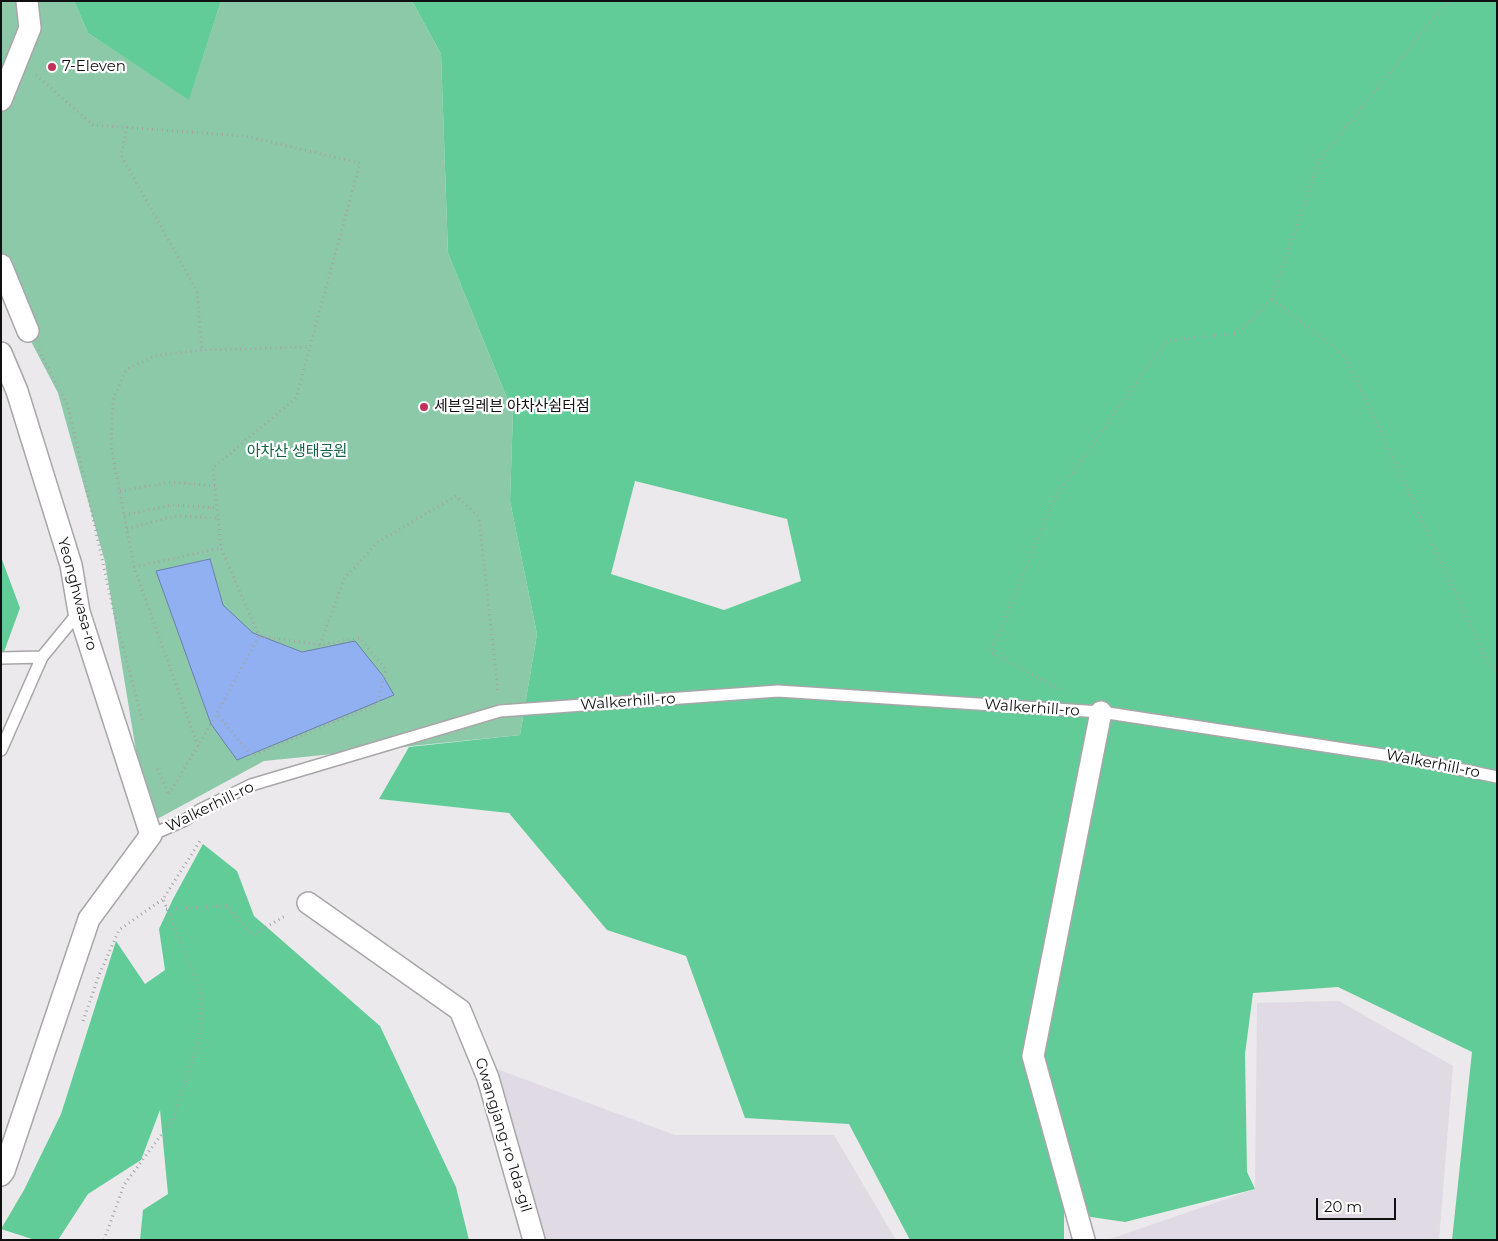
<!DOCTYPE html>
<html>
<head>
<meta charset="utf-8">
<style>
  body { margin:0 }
  #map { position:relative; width:1498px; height:1241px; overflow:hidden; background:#ebe9ec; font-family:Montserrat,sans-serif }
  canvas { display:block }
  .frame { position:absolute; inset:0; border:2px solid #111011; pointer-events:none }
  .scale { position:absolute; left:1316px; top:1198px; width:80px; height:22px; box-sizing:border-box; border:2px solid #111011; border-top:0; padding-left:6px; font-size:15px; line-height:18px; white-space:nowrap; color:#111011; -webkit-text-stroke:4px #fff; paint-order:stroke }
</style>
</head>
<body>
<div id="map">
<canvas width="1498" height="1241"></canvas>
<div class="frame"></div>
<div class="scale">20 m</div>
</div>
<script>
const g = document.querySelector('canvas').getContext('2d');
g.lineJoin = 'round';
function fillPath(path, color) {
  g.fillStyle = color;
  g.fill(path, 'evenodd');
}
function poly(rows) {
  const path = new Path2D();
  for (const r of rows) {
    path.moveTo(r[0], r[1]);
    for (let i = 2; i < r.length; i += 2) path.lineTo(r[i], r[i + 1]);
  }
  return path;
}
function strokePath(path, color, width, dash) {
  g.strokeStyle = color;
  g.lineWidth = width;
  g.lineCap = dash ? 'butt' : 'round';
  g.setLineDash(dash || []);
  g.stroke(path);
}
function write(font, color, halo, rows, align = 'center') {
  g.font = font + ' Montserrat,"Noto Sans KR",sans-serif';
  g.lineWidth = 4.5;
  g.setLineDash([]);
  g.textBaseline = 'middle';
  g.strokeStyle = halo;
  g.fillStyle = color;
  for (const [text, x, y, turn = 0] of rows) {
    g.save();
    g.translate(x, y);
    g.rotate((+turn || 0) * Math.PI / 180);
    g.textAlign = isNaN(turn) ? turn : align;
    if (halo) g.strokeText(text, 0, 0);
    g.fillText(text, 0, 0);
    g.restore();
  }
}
fillPath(poly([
  [1339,1001,1453,1066,1439,1240,1107,1240,1255,1189,1257,1003],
  [475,1061,675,1135,834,1135,896,1240,543,1240]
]), '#e0dae4');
fillPath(poly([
  [1,1,74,1,88,33,189,99,221,1,412,1,441,54,448,253,513,413,510,501,537,634,520,735,264,761,148,824,105,562,58,393,1,284]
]), '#8cc9a8');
fillPath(poly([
  [74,1,221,1,189,100,88,33],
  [412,1,1497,1,1497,1240,1452,1240,1472,1052,1338,987,1253,993,1245,1054,1247,1172,1255,1189,1125,1222,1064,1213,1064,1240,910,1240,849,1124,745,1118,686,956,607,930,509,813,379,799,409,747,520,735,537,634,510,501,513,413,448,253,441,54],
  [635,481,787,519,801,581,724,610,611,574],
  [1,557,20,608,1,660],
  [203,844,237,871,254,916,380,1026,456,1187,469,1240,140,1240,143,1210,168,1194,160,1110,141,1160,88,1194,58,1240,35,1240,1,1229,24,1190,61,1114,116,941,145,984,165,970,159,929,173,899]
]), '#61cc98');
const water = poly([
  [210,559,223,605,253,633,302,652,355,641,383,676,394,695,237,760,211,724,156,571,210,559]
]);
fillPath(water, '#91b0f1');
strokePath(water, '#6b80ae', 1);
const lane = poly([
  [1,658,42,657],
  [1,750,42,657,79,612],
  [151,835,185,820,200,810,251,785,500,711,778,691,1101,712,1410,759,1497,777]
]);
const street = poly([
  [1,100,30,28,27,1],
  [1,265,28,331],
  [1,353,17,391,71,565,79,612,151,835,89,919,4,1171,1,1175],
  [308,903,460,1010,488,1078,534,1240],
  [1084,1240,1033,1056,1101,712]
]);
strokePath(lane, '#a8a6a9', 14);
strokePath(street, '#a8a6a9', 24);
strokePath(poly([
  [36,75,93,125,245,136,360,163,296,398,213,468,221,548,259,636,320,645,360,638,386,670,377,704,252,756,217,714],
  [127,127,121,155,197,291,202,350],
  [1272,299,1346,357,1488,663,1497,672],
  [39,350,68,406,113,608,143,723],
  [120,491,172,482,215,486],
  [124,515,173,505,217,508],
  [127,529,175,516,218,518],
  [134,567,221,548],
  [320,645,344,579,378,542,456,496,479,517,498,693],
  [1059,689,991,652,1054,499,1166,341,1238,333,1272,299,1319,161,1443,6,1451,1],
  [198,746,134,567,111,446,113,400,126,370,154,356,202,350,310,347],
  [157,769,169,794],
  [169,794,211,724,259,636],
  [166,909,227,906,252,935,287,915],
  [83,1021,99,975,119,930,163,899],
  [104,1240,124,1185,173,1119,201,1034,201,992,163,899,200,841]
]), '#a5a4a6', 3, [1, 4]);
strokePath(lane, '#fff', 11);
strokePath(street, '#fff', 21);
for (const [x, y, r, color] of [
  [52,67,5,"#c1325a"],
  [424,407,5,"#c1325a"]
]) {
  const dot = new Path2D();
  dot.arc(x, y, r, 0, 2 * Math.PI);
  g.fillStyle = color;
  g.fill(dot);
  strokePath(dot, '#fff', 2);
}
write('15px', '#111011', '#fff', [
  ["7-Eleven",62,67],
  ["세븐일레븐 아차산쉼터점",434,407]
], 'left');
write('15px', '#136442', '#fff', [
  ["아차산 생태공원",297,452]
]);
write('15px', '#111011', '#fff', [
  ["Yeonghwasa-ro",77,594,75],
  ["Walkerhill-ro",628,702,-4],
  ["Walkerhill-ro",1032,708,4],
  ["Walkerhill-ro",1433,764,11],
  ["Walkerhill-ro",210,807,-26],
  ["Gwangjang-ro 1da-gil",503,1135,73]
]);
</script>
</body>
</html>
